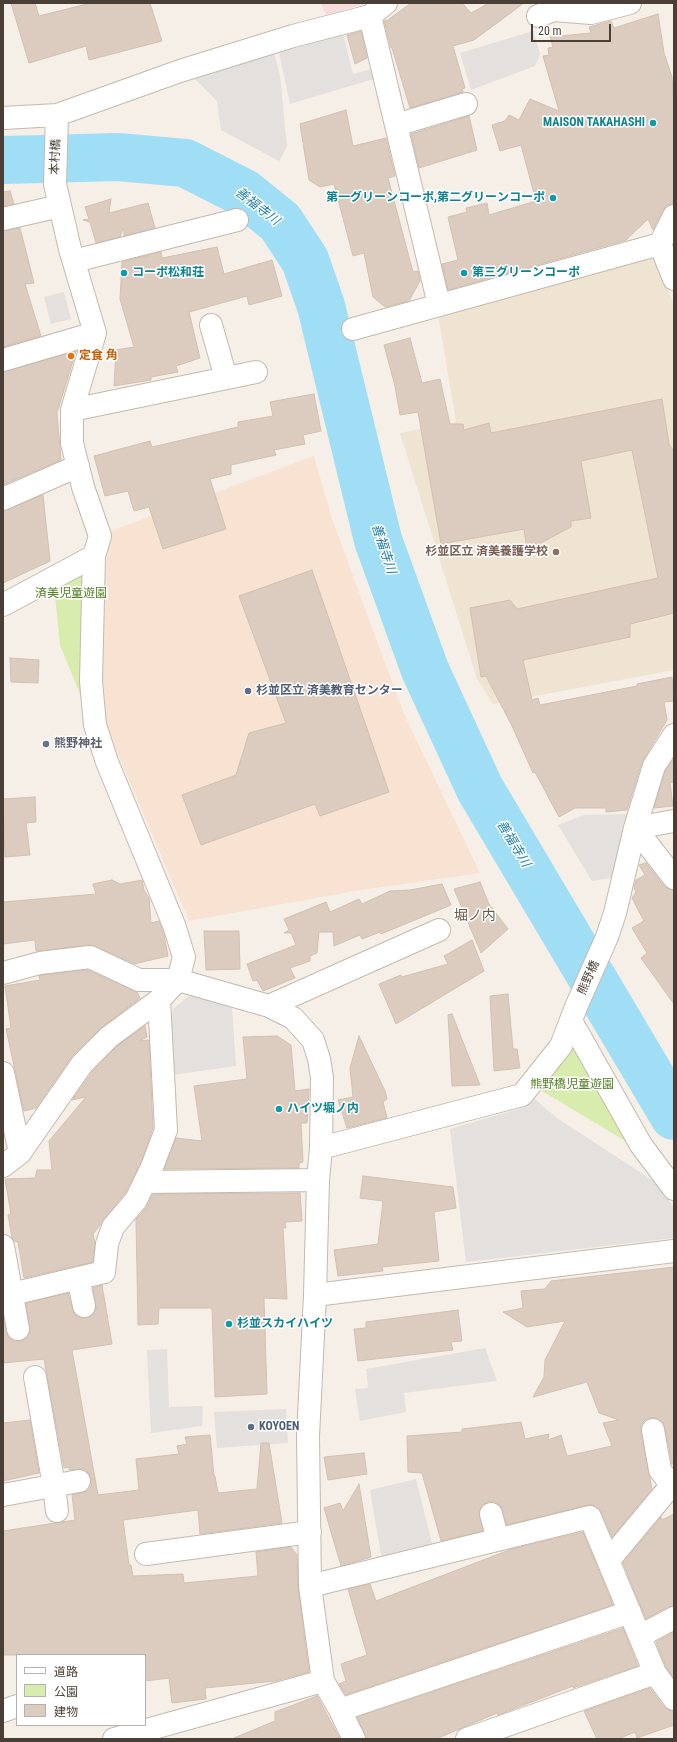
<!DOCTYPE html>
<html>
<head>
<meta charset="utf-8">
<style>
  body { margin:0 }
  #map { position:relative; width:677px; height:1742px; overflow:hidden; background:#f5efe8; font-family:"Roboto Condensed","Noto Sans JP",sans-serif }
  canvas { display:block }
  .frame { position:absolute; inset:0; border:4px solid #493f36; pointer-events:none }
  .legend { position:absolute; left:16px; top:1654px; width:130px; height:72px; box-sizing:border-box; background:#fff; border:1px solid #b6b2af; margin:0; padding:5px 7px; list-style:none; font-size:12px; color:#493f36 }
  .legend li { display:flex; align-items:center; gap:8px; height:20px }
  .legend b { width:20px; border:1px solid #b6b2af }
  .scale { position:absolute; left:531px; top:24px; width:80px; height:18px; box-sizing:border-box; border:2px solid #493f36; border-top:0; padding-left:5px; font-size:12px; line-height:14px; white-space:nowrap; color:#493f36; -webkit-text-stroke:3px #fff; paint-order:stroke }
</style>
</head>
<body>
<div id="map">
<canvas width="677" height="1742"></canvas>
<div class="frame"></div>
<ul class="legend">
<li><b style="height:5px;background:#fff"></b>道路</li>
<li><b style="height:11px;background:#d8ecae"></b>公園</li>
<li><b style="height:11px;background:#dbccbf"></b>建物</li>
</ul>
<div class="scale">20 m</div>
</div>
<script>
const g = document.querySelector('canvas').getContext('2d');
g.lineJoin = 'round';
function fillPath(path, color) {
  g.fillStyle = color;
  g.fill(path, 'evenodd');
}
function poly(rows) {
  const path = new Path2D();
  for (const r of rows) {
    path.moveTo(r[0], r[1]);
    for (let i = 2; i < r.length; i += 2) path.lineTo(r[i], r[i + 1]);
  }
  return path;
}
function strokePath(path, color, width, dash) {
  g.strokeStyle = color;
  g.lineWidth = width;
  g.lineCap = dash ? 'butt' : 'round';
  g.setLineDash(dash || []);
  g.stroke(path);
}
function write(font, color, halo, rows, align = 'center') {
  g.font = font + ' "Roboto Condensed","Noto Sans JP",sans-serif';
  g.lineWidth = 3;
  g.setLineDash([]);
  g.textBaseline = 'middle';
  g.strokeStyle = halo;
  g.fillStyle = color;
  for (const [text, x, y, turn = 0] of rows) {
    g.save();
    g.translate(x, y);
    g.rotate((+turn || 0) * Math.PI / 180);
    g.textAlign = isNaN(turn) ? turn : align;
    if (halo) g.strokeText(text, 0, 0);
    g.fillText(text, 0, 0);
    g.restore();
  }
}
fillPath(poly([
  [314,456,332,519,404,714,480,873,361,890,189,921,109,733,97,669,105,570,111,531]
]), '#f8e3d2');
fillPath(poly([
  [653,254,674,305,674,670,493,704,477,679,400,433,456,422,438,314]
]), '#efe3d1');
fillPath(poly([
  [321,3,368,3,326,15]
]), '#f6dbdb');
fillPath(poly([
  [86,568,86,709,60,645,54,585],
  [574,1044,632,1145,542,1091]
]), '#d8ecae');
fillPath(poly([
  [533,31,540,54,535,66,471,90,460,53],
  [343,34,353,74,374,68,377,78,290,104,279,53],
  [274,53,280,75,287,147,279,161,221,130,217,101,195,79],
  [64,292,71,319,51,324,44,297],
  [631,814,616,877,592,881,558,825,584,815],
  [190,995,232,1007,236,1066,172,1075,170,1023,173,1009],
  [535,1099,557,1118,658,1184,674,1208,674,1238,466,1262,450,1129,521,1108],
  [485,1348,497,1381,404,1393,406,1412,360,1421,355,1389,368,1388,366,1369],
  [167,1349,169,1407,203,1406,202,1426,151,1433,147,1350],
  [286,1409,288,1443,217,1448,214,1412],
  [416,1479,433,1547,382,1560,370,1490]
]), '#e3e0dd');
strokePath(poly([
  [3,160,118,157,185,163,244,193,280,222,305,260,321,306,378,540,425,670,480,789,674,1116]
]), '#a0def6', 48);
const building = poly([
  [11,3,35,3,39,16,91,3,150,3,162,41,89,60,86,46,29,63,11,3],
  [411,3,462,3,471,13,489,3,524,3,474,40,453,46,465,88,462,89,463,92,410,108,392,48,391,48,384,21,388,20,411,3],
  [658,14,664,53,672,77,674,107,674,191,673,204,667,205,663,210,653,230,648,219,626,240,448,290,442,264,458,260,448,217,467,212,466,208,487,203,489,215,536,201,521,145,500,151,492,125,505,121,509,115,519,120,530,99,559,111,543,56,549,55,548,48,553,47,550,37,591,33,589,27,611,21,614,28,658,14],
  [361,31,367,58,355,64,347,35,361,31],
  [346,110,353,146,386,138,395,176,388,178,413,272,418,271,420,281,409,301,385,307,373,297,364,253,353,256,334,184,320,187,309,180,300,124,346,110],
  [469,116,477,150,419,168,411,134,469,116],
  [10,191,14,204,3,206,3,192,10,191],
  [111,199,109,213,148,203,155,228,124,236,124,229,123,229,120,237,96,243,90,222,83,220,89,219,85,207,111,199],
  [20,228,34,283,25,284,41,336,3,347,3,231,20,228],
  [217,247,224,274,272,260,282,296,249,305,247,296,189,312,200,358,176,366,178,372,151,377,151,380,114,386,116,350,134,347,120,299,122,262,161,252,162,258,217,247],
  [410,338,422,383,440,379,450,424,463,424,464,430,489,423,491,433,662,399,669,444,674,452,674,613,630,624,630,637,523,660,532,700,538,698,540,705,637,686,637,684,672,677,674,701,664,702,667,720,642,762,627,810,606,812,606,808,575,808,559,817,535,772,533,773,512,726,486,676,481,677,470,608,510,600,517,609,658,578,632,450,581,461,591,518,571,521,571,527,527,550,524,529,441,544,418,412,400,415,395,386,384,345,410,338],
  [76,351,57,413,61,460,3,485,3,372,76,351],
  [314,394,321,431,303,435,305,444,274,450,276,455,231,465,231,474,210,479,226,529,163,549,149,507,134,511,128,491,105,496,94,456,150,441,152,447,238,427,238,422,273,416,270,402,314,394],
  [43,495,50,561,3,583,3,511,43,495],
  [312,570,389,792,320,816,315,804,201,845,182,795,236,775,249,733,286,723,239,596,312,570],
  [10,658,39,660,38,683,11,682,10,658],
  [673,760,674,760,674,782,670,783,673,806,654,808,665,771,673,760],
  [35,797,36,822,26,823,30,855,5,857,3,799,35,797],
  [646,863,664,886,669,889,674,890,674,1004,641,958,647,953,632,928,644,921,632,898,636,892,634,888,636,880,645,875,639,865,646,863],
  [112,880,120,884,142,880,144,890,149,898,151,923,159,921,164,935,168,956,134,964,95,946,89,945,36,951,35,940,3,944,3,902,96,894,93,884,112,880],
  [480,882,489,904,508,929,481,953,454,889,480,882],
  [442,884,451,905,381,934,380,932,362,939,360,935,334,946,333,932,319,932,317,953,310,956,310,961,290,968,295,978,263,991,257,980,253,981,247,964,296,945,291,933,284,933,289,930,284,919,326,902,330,912,359,899,362,904,390,891,410,890,442,884],
  [204,931,239,931,240,969,206,970,204,931],
  [472,940,484,971,396,1024,379,984,401,975,402,977,448,964,444,956,472,940],
  [88,970,137,992,140,998,102,1027,73,1055,36,1108,24,1111,6,1029,11,1028,5,986,40,980,39,976,42,975,88,970],
  [508,994,513,1049,517,1049,520,1068,494,1071,490,996,508,994],
  [452,1014,480,1085,452,1086,448,1015,452,1014],
  [145,1026,147,1037,139,1041,148,1040,149,1042,153,1128,141,1162,125,1193,93,1234,95,1243,93,1262,24,1278,18,1242,14,1241,12,1238,8,1215,11,1214,5,1179,35,1178,37,1170,52,1170,49,1141,86,1097,72,1100,92,1072,117,1046,145,1026],
  [277,1036,291,1045,295,1091,309,1089,307,1123,301,1123,303,1162,299,1163,299,1168,164,1169,176,1138,202,1141,194,1086,247,1079,243,1037,277,1036],
  [359,1036,385,1091,387,1099,383,1102,387,1118,347,1128,338,1100,353,1097,350,1068,359,1036],
  [363,1176,453,1187,456,1208,434,1212,439,1261,382,1267,383,1271,338,1276,334,1250,378,1244,383,1201,360,1198,363,1176],
  [300,1193,302,1221,285,1222,286,1228,283,1228,287,1299,264,1298,267,1394,215,1397,212,1308,159,1308,158,1324,138,1325,136,1219,146,1208,153,1194,300,1193],
  [674,1267,674,1464,672,1464,665,1428,663,1422,657,1418,650,1418,645,1420,641,1425,641,1432,652,1489,612,1537,601,1512,593,1505,587,1505,507,1525,500,1505,495,1502,488,1502,482,1505,479,1511,483,1531,441,1541,422,1473,408,1472,407,1436,462,1432,462,1429,521,1422,525,1439,549,1434,548,1440,561,1435,567,1456,612,1446,603,1423,619,1420,599,1413,587,1382,533,1397,544,1377,545,1360,565,1321,527,1327,503,1312,523,1308,521,1291,545,1289,551,1281,674,1267],
  [102,1285,112,1344,72,1350,98,1495,139,1490,136,1459,179,1454,177,1446,187,1444,185,1437,210,1435,214,1476,215,1476,218,1493,257,1489,261,1443,269,1443,282,1523,200,1534,198,1510,123,1520,129,1565,131,1565,133,1576,183,1574,184,1583,258,1576,256,1552,291,1547,297,1555,298,1588,309,1672,275,1681,205,1688,206,1699,172,1703,169,1678,145,1681,145,1655,3,1655,3,1531,75,1520,72,1495,87,1491,91,1486,91,1479,89,1473,84,1469,69,1470,69,1467,64,1468,44,1359,3,1363,3,1316,8,1337,14,1341,21,1341,26,1338,30,1333,26,1303,68,1293,74,1314,81,1318,87,1318,93,1315,96,1309,93,1288,102,1285],
  [458,1310,462,1341,451,1342,453,1350,358,1361,354,1329,366,1328,366,1322,458,1310],
  [30,1420,39,1473,3,1481,3,1423,30,1420],
  [364,1453,367,1474,328,1480,324,1457,364,1453],
  [359,1484,371,1557,341,1566,324,1508,340,1503,343,1511,359,1484],
  [674,1514,674,1606,668,1607,646,1619,623,1563,661,1517,662,1520,674,1514],
  [583,1532,613,1605,346,1695,339,1684,346,1681,341,1664,367,1655,348,1589,370,1584,376,1601,512,1549,583,1532],
  [623,1628,638,1666,573,1688,573,1686,498,1715,497,1713,436,1739,366,1739,357,1717,623,1628],
  [674,1632,674,1678,666,1667,656,1642,674,1632],
  [650,1688,664,1707,669,1710,674,1711,674,1725,637,1738,635,1732,618,1739,597,1739,584,1711,650,1688],
  [317,1696,340,1739,235,1739,234,1738,275,1721,275,1712,317,1696]
]);
fillPath(building, '#dbccbf');
strokePath(building, '#d3c0af', 1);
const minor = poly([
  [370,16,439,305],
  [538,16,554,10,591,13,630,3],
  [3,118,57,115,180,71,293,36,370,16,386,3],
  [396,125,466,104],
  [674,216,660,244,674,279],
  [3,219,60,206],
  [74,261,237,220],
  [211,325,226,378],
  [353,329,660,244],
  [3,360,95,333],
  [72,410,256,372],
  [3,499,78,466],
  [3,605,94,556],
  [674,821,635,828,674,878],
  [3,973,40,963,90,957,139,980,178,980,269,1006,293,1018,313,1040,319,1059,322,1077,321,1148,318,1180,315,1295,308,1436,310,1586,323,1681,340,1710,354,1739],
  [269,1006,439,930],
  [571,1021,641,1145,674,1189],
  [3,1073,20,1153],
  [321,1148,522,1095,561,1046,576,1007,607,937,615,913,635,828,654,766,674,735],
  [3,1166,20,1153,82,1064,109,1037,159,1000,178,980,184,957,174,925,107,762,95,725,91,681,94,556,100,536,83,487,72,443,72,410,95,333,70,249,55,184,57,115],
  [145,1182,318,1180],
  [3,1246,18,1329],
  [78,1278,84,1306],
  [12,1294,104,1272,107,1244,113,1227,136,1200,152,1167,166,1130,159,1000],
  [315,1295,674,1251],
  [35,1377,54,1486,57,1511],
  [653,1430,660,1470,674,1489],
  [3,1495,79,1481],
  [491,1514,498,1540],
  [146,1554,310,1532],
  [609,1560,674,1482],
  [310,1586,590,1517,655,1673,674,1699],
  [640,1636,674,1618],
  [340,1710,630,1612],
  [3,1711,17,1706],
  [114,1739,323,1681],
  [467,1739,655,1673]
]);
strokePath(minor, '#c4b9ad', 24);
strokePath(minor, '#fff', 22);
for (const [x, y, r, color] of [
  [653,123,4,"#0f9aa8"],
  [553,198,4,"#0f9aa8"],
  [124,273,4,"#0f9aa8"],
  [464,273,4,"#0f9aa8"],
  [71,356,4,"#e8710a"],
  [556,552,4,"#8d6e63"],
  [248,691,4,"#5c6f8a"],
  [46,744,4,"#6b7280"],
  [279,1109,4,"#0f9aa8"],
  [229,1324,4,"#0f9aa8"],
  [251,1427,4,"#5c6f8a"]
]) {
  const dot = new Path2D();
  dot.arc(x, y, r, 0, 2 * Math.PI);
  g.fillStyle = color;
  g.fill(dot);
  strokePath(dot, '#fff', 1.5);
}
write('bold 12px', '#0d838f', '#fff', [
  ["MAISON TAKAHASHI",645,123,"right"],
  ["第一グリーンコーポ,第二グリーンコーポ",545,198,"right"],
  ["コーポ松和荘",132,273],
  ["第三グリーンコーポ",472,273],
  ["ハイツ堀ノ内",287,1109],
  ["杉並スカイハイツ",237,1324]
], 'left');
write('12px', '#493f36', '#fff', [
  ["本村橋",56,157,-88],
  ["熊野橋",589,978,-66]
]);
write('bold 12px', '#c56008', '#fff', [
  ["定食 角",79,356]
], 'left');
write('bold 12px', '#785e54', '#fff', [
  ["杉並区立 済美養護学校",548,552]
], 'right');
write('12px', '#538024', '#fff', [
  ["済美児童遊園",71,594],
  ["熊野橋児童遊園",572,1085]
]);
write('bold 12px', '#4e5e75', '#fff', [
  ["杉並区立 済美教育センター",256,691],
  ["KOYOEN",259,1427]
], 'left');
write('bold 12px', '#5b616d', '#fff', [
  ["熊野神社",54,744]
], 'left');
write('italic 13px', '#247ea3', '#fff', [
  ["善福寺川",257,207,38],
  ["善福寺川",383,549,72],
  ["善福寺川",513,844,59]
]);
write('14px', '#6d5b4c', '#fff', [
  ["堀ノ内",475,916]
]);
</script>
</body>
</html>
